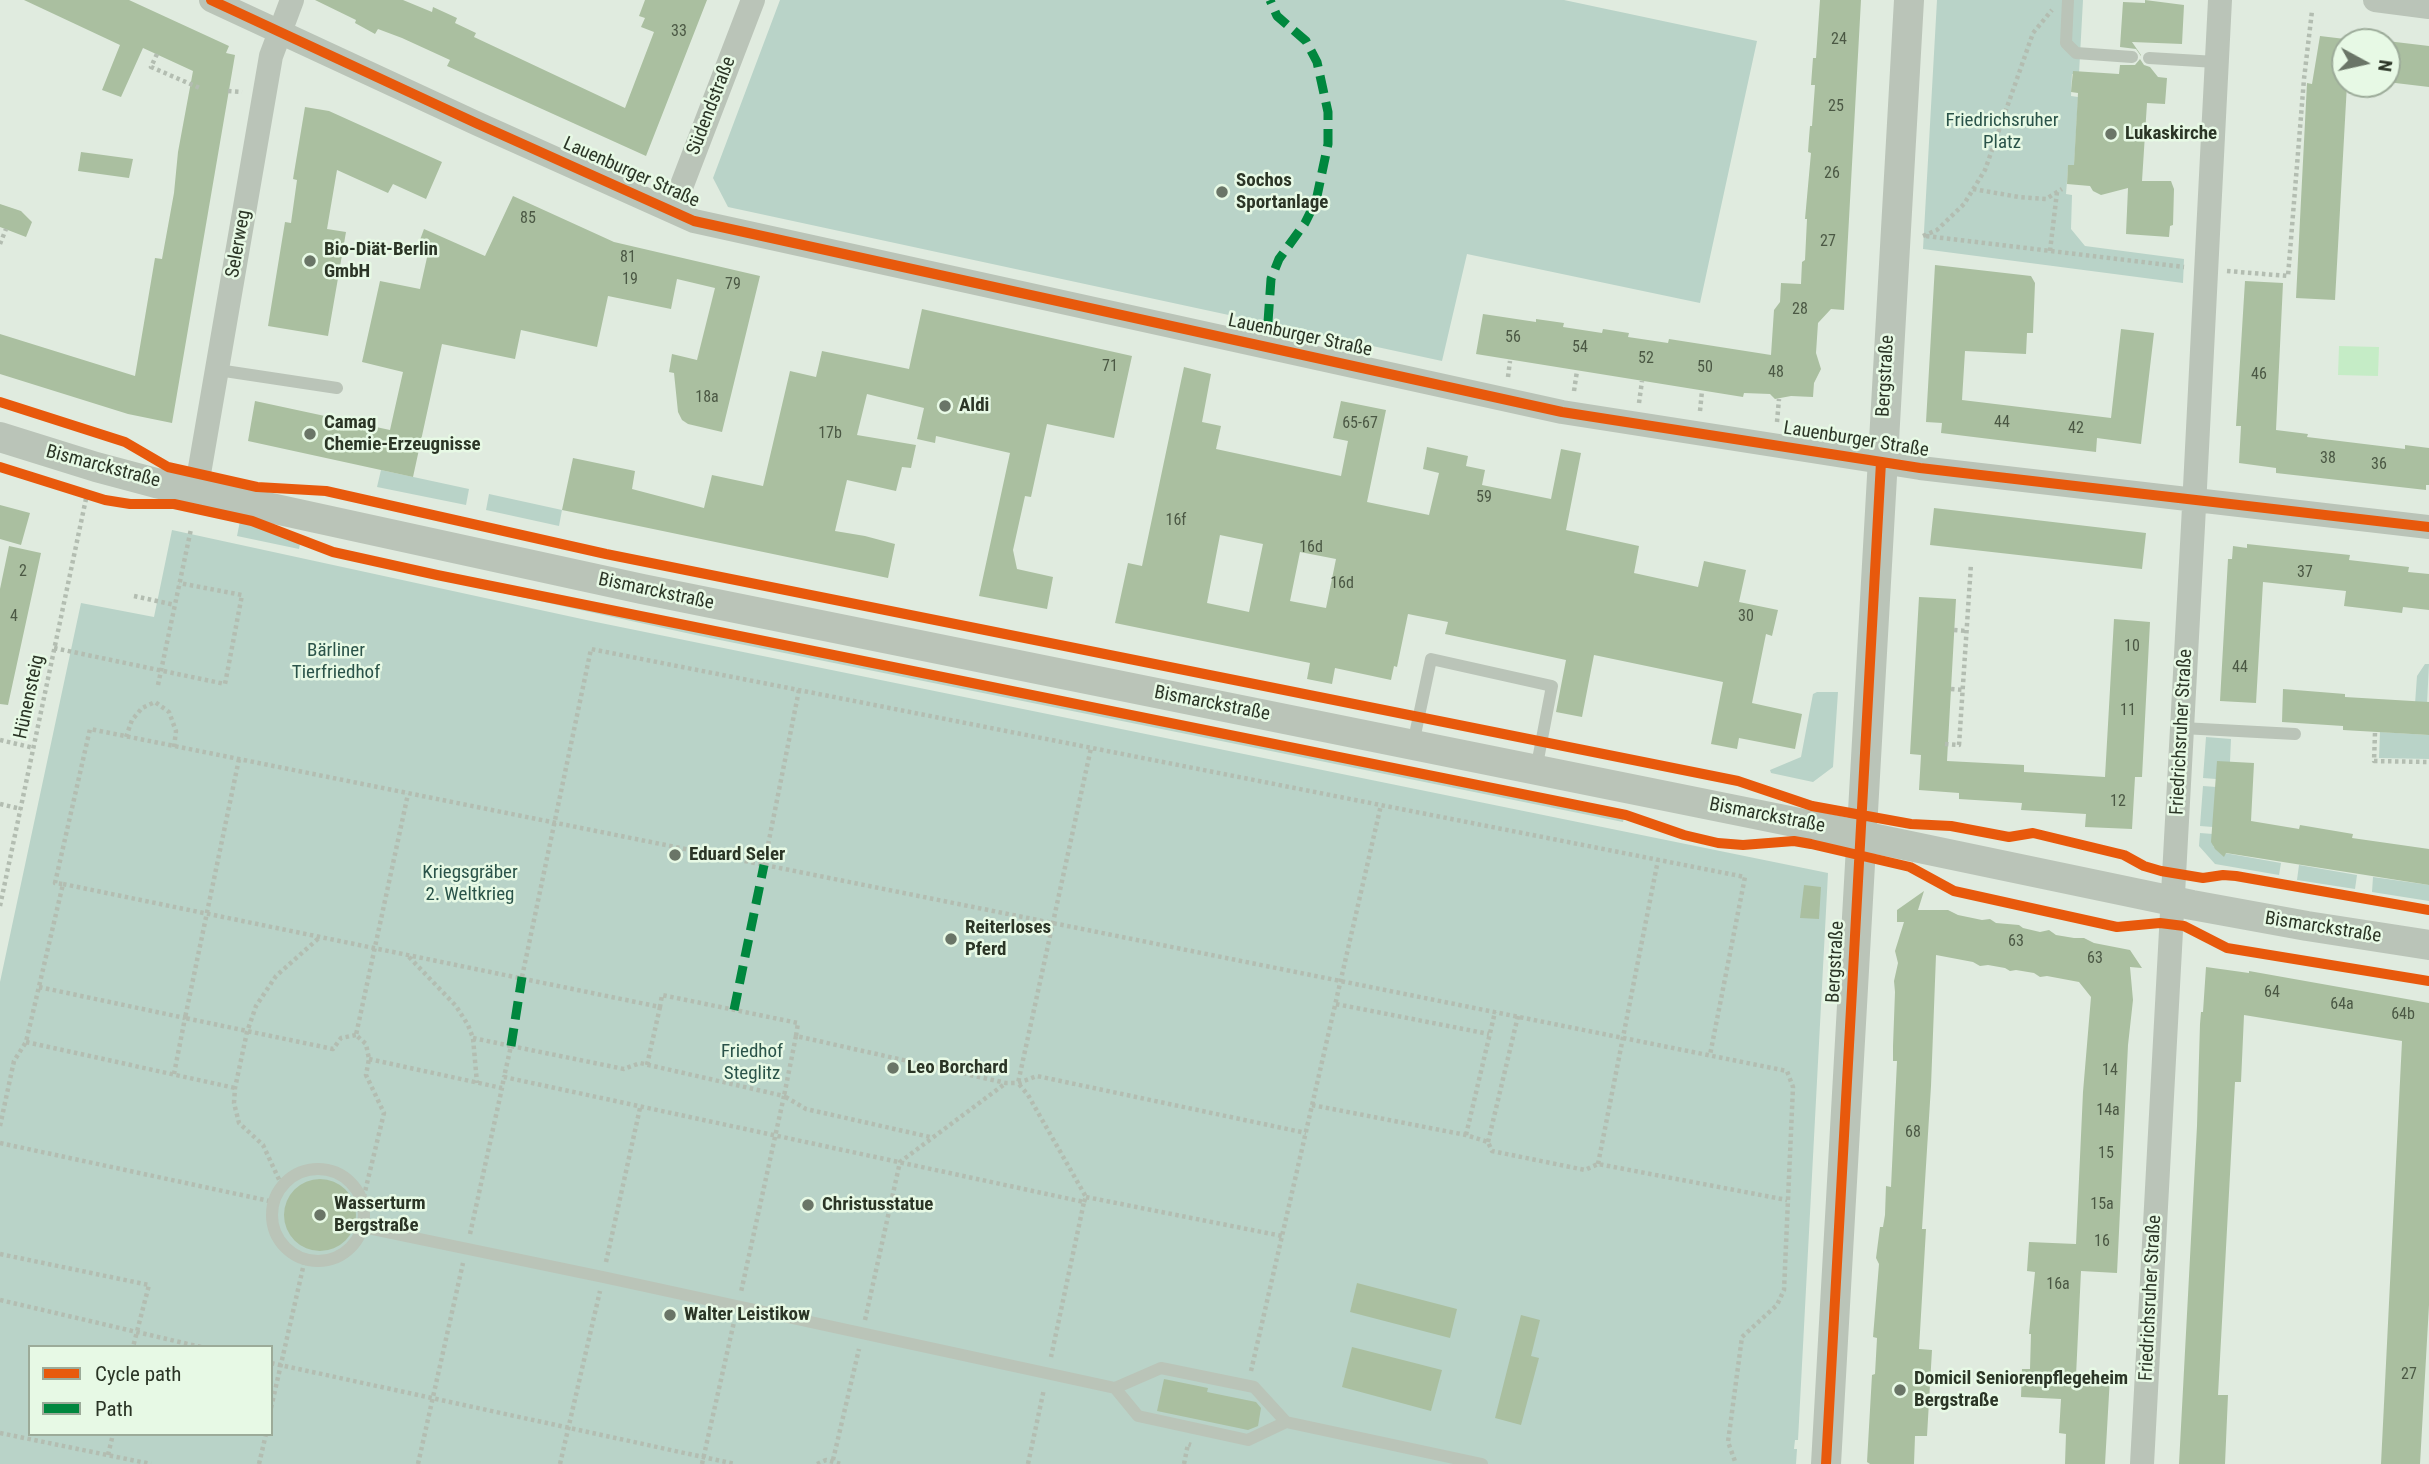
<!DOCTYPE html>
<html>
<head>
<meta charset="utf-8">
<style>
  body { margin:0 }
  #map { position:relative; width:2429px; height:1464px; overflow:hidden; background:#e0ebdf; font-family:"Roboto Condensed",sans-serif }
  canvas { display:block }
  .legend { position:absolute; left:28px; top:1345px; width:245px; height:91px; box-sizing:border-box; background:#e7f9e5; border:2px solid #9cab99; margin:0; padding:9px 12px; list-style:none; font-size:21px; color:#2b3526 }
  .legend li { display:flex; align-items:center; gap:14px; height:35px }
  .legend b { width:35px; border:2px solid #9cab99 }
  .north { position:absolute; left:2331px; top:28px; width:70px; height:70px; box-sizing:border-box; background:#e7f9e5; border:2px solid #9cab99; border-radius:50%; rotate:98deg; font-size:19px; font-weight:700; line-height:28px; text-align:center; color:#2b3526 }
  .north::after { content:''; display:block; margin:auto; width:24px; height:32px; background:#6a7567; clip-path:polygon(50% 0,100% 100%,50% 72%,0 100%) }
</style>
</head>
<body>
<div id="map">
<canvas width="2429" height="1464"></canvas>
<ul class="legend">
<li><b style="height:9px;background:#e8590c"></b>Cycle path</li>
<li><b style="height:9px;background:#00873e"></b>Path</li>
</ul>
<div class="north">N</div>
</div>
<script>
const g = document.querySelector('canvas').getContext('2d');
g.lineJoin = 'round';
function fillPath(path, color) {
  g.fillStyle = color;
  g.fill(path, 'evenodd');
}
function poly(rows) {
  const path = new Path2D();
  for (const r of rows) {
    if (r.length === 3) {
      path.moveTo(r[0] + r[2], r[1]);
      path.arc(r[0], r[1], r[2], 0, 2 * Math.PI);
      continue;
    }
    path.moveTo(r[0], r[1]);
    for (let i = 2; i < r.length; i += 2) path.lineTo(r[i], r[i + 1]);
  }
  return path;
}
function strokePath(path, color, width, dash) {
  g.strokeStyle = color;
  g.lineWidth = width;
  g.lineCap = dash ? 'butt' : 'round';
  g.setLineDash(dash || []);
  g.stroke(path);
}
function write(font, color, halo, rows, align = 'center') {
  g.font = font + ' "Roboto Condensed",sans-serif';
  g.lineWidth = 5;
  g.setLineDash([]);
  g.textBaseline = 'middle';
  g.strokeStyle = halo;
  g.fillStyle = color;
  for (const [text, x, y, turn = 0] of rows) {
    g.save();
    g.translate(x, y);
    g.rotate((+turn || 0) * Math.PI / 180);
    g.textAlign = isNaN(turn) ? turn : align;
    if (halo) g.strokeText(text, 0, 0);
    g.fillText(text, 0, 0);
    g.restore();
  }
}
fillPath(poly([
  [780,0,1564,0,1757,41,1700,303,1467,254,1442,361,728,207,713,178],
  [1937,0,2083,0,2079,74,2072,74,2071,96,2078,97,2074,168,2068,168,2066,194,2072,195,2071,229,2085,246,2184,259,2183,283,1923,249],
  [381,470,469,489,466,505,377,487],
  [489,494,562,510,559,526,486,510],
  [240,521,300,544,299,549,237,536],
  [172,530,591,621,1828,873,1798,1440,1795,1440,1794,1449,1797,1449,1796,1464,0,1464,0,982,81,603,154,617],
  [30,1347,271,1347,271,1434,30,1434],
  [467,581,700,631,1624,817,1623,822,700,636,466,585],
  [2425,664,2429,664,2427,704,2415,704,2417,676],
  [1817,692,1838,692,1833,767,1813,782,1771,773,1770,770,1801,757,1813,694],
  [2380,732,2429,735,2429,759,2379,758],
  [2206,737,2231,739,2230,762,2216,779,2203,778],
  [2203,786,2216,787,2213,827,2200,826],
  [2200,833,2213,834,2213,846,2219,852,2281,863,2279,875,2215,864,2199,846],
  [2299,865,2357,875,2355,889,2297,880],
  [2373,877,2429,885,2429,901,2372,892]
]), '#b9d3c8');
fillPath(poly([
  [2339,346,2379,347,2378,376,2338,375]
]), '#c5ecc6');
fillPath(poly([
  [24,0,129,0,229,46,226,53,235,55,172,423,128,414,0,374,0,334,135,376,155,258,162,259,174,193,178,152,193,71,143,48,121,97,102,90,120,45],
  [315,0,403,0,432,12,433,7,457,18,455,23,476,33,474,37,625,108,654,32,641,27,645,18,639,16,645,0,707,0,646,156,447,66,450,60,402,38,378,29,375,34,355,23,356,20],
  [1820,0,1861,0,1844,310,1831,309,1818,323,1816,353,1821,369,1814,383,1813,397,1791,396,1775,399,1770,394,1744,393,1743,397,1476,354,1483,314,1536,322,1536,319,1564,323,1563,327,1602,333,1603,329,1629,333,1628,337,1668,343,1669,339,1771,355,1774,310,1780,302,1781,283,1801,284,1802,262,1805,260,1807,219,1805,219,1811,153,1808,152,1809,138,1810,126,1812,126,1815,85,1811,85,1813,58,1816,58],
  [2145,0,2184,5,2182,44,2132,42,2141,55,2141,56,2136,49,2120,47,2123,2,2145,3],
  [2320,36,2345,39,2345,84,2347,84,2335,300,2296,298,2307,83,2312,84],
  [2387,41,2429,46,2429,87,2387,82],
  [2140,59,2144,65,2150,67,2158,77,2167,78,2165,104,2147,103,2142,181,2171,181,2174,189,2173,225,2170,226,2169,237,2126,234,2128,188,2101,195,2093,191,2090,186,2067,184,2068,165,2074,165,2078,93,2071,92,2073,71,2119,74,2120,65,2135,65],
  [305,107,329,111,442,162,426,199,393,184,388,193,337,170,327,229,346,232,328,336,268,326,285,222,291,223,297,180,293,179],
  [81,152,133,159,129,178,78,171],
  [513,196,614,242,760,276,722,432,688,424,682,420,678,412,674,373,669,372,672,354,697,360,715,288,677,279,671,309,608,296,597,347,521,330,515,359,442,344,413,477,248,441,255,401,390,430,403,372,362,362,380,281,420,289,428,253,417,248,424,229,485,256],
  [0,204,21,211,32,222,26,237,0,227],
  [1935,265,2031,276,2035,283,2033,333,2027,333,2026,354,1965,351,1962,400,2111,418,2121,329,2154,333,2141,444,2097,438,2096,452,1941,433,1942,423,1926,422],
  [2245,281,2283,283,2276,430,2308,434,2307,437,2405,449,2405,445,2429,448,2429,485,2426,485,2426,490,2276,473,2276,468,2239,463,2241,426,2236,426],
  [922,309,1132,356,1114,438,1047,424,1031,497,1025,496,1013,550,1017,569,1053,577,1047,609,979,596,1010,453,936,436,935,443,917,439,924,408,867,394,857,435,916,445,911,468,902,467,896,491,847,480,835,531,865,536,895,544,888,578,562,510,573,458,635,471,632,489,704,508,712,475,763,486,790,371,816,377,822,351,909,369],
  [1184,367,1211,374,1202,422,1221,426,1216,449,1341,476,1348,441,1333,438,1341,401,1386,410,1367,502,1429,515,1439,473,1423,469,1427,447,1468,456,1466,466,1485,470,1482,485,1551,499,1561,449,1581,453,1566,530,1639,546,1634,573,1698,587,1704,561,1746,570,1739,602,1778,610,1772,636,1766,634,1752,703,1802,714,1795,749,1739,738,1737,749,1711,744,1723,682,1594,655,1582,717,1556,712,1566,660,1445,634,1448,622,1408,614,1397,667,1394,666,1391,680,1335,668,1332,684,1307,679,1310,663,1115,623,1128,563,1142,566],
  [1220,535,1263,544,1249,612,1207,603],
  [1300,552,1336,559,1326,608,1290,601],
  [0,505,30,513,21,545,0,539],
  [1934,508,2146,533,2142,569,1930,545],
  [2247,544,2350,555,2349,560,2409,567,2408,572,2429,574,2429,610,2403,607,2402,613,2344,606,2346,591,2263,582,2256,703,2220,701,2228,559,2232,559,2233,546,2247,548],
  [9,546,41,553,8,705,0,704,0,589],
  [1919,597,1956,599,1947,761,2024,765,2024,772,2105,777,2114,619,2150,622,2142,777,2135,777,2132,829,2085,827,2086,814,2021,810,2022,803,1959,799,1959,793,1919,790,1921,755,1910,754],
  [2283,689,2345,694,2345,697,2429,702,2429,735,2343,730,2343,726,2282,722],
  [2217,761,2254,763,2251,821,2299,829,2300,825,2353,834,2352,838,2429,849,2429,885,2226,853,2224,857,2215,849,2211,842],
  [1804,885,1821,887,1819,919,1800,918],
  [1924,891,1918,910,1948,910,1958,915,1982,920,1990,919,1996,923,2019,925,2023,928,2040,932,2049,930,2056,935,2074,938,2084,938,2094,943,2130,950,2142,968,2130,967,2133,1000,2128,1045,2117,1273,2081,1271,2076,1376,2110,1377,2105,1464,2065,1464,2066,1434,2059,1433,2061,1399,2021,1397,2022,1369,2030,1369,2031,1334,2029,1334,2035,1272,2027,1271,2029,1242,2076,1244,2083,1092,2091,997,2079,982,2047,976,2040,977,2034,973,2016,970,2010,971,2005,968,1988,965,1980,966,1973,962,1936,955,1931,1086,1922,1229,1926,1229,1919,1349,1932,1350,1927,1436,1915,1436,1914,1464,1870,1464,1867,1462,1872,1375,1875,1374,1877,1338,1873,1337,1879,1264,1876,1258,1880,1227,1883,1227,1885,1215,1886,1186,1891,1187,1897,1061,1893,1061,1893,1046,1895,992,1894,981,1898,963,1895,951,1904,922,1897,922,1897,910],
  [2206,967,2249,973,2249,971,2429,1003,2429,1305,2420,1464,2381,1464,2402,1041,2244,1015,2241,1082,2235,1082,2218,1395,2228,1395,2225,1464,2179,1464,2197,1126,2200,1024,2201,1012,2203,1012],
  [320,1215,36],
  [1357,1283,1457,1309,1450,1338,1350,1312],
  [1521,1315,1540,1320,1531,1356,1539,1358,1521,1425,1495,1418],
  [1352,1347,1442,1370,1431,1411,1342,1387],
  [1164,1379,1208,1388,1207,1392,1256,1402,1261,1408,1258,1426,1248,1430,1157,1411]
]), '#aabfa0');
strokePath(poly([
  [157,54,151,67,202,89],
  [228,91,242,92],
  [1973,189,2019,197,2046,199,2062,189],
  [1923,236,1937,230,1964,204,1985,170,2033,33,2052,10],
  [1926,236,2184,267],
  [0,244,6,229],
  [2050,251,2057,192],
  [2227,271,2288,276,2304,79,2312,11],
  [1508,377,1510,361],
  [1574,391,1577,371],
  [1639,403,1642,381],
  [1700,411,1702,391],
  [1777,422,1779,399],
  [134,596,175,605],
  [1954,630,1966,631],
  [54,648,225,684,242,595,179,583],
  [158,685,191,529],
  [1951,689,1963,690],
  [2375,733,2374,761,2429,762],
  [126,737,132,720,142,708,155,702,169,712,176,731,174,747],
  [0,740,34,748],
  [1945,744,1959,745,1971,564],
  [239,759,185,1018,333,1049,341,1038,356,1035],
  [0,804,21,809],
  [764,865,799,690],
  [63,884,660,1007,662,995,798,1023,796,1036,1006,1083,1018,1083,1037,1076,1306,1133],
  [0,906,87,494],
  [409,957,456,1006,468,1025,473,1038,477,1083],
  [522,977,591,649,1745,877,1710,1055],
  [39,987,185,1018,174,1074],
  [1336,1004,1489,1034],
  [796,1036,784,1096,806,1109,930,1137],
  [473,1038,511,1046,504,1077],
  [26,1042,235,1088],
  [511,1046,624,1069,640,1063,784,1096,741,1292],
  [369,1059,502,1088,504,1077,1084,1202,1051,1357],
  [647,1065,660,1007],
  [1312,1105,1466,1135,1488,1142,1492,1151,1585,1170,1598,1164,1787,1200],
  [0,1126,14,1061,26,1042,63,884,55,883,90,729,1787,1071,1793,1087,1784,1290,1777,1305,1742,1337,1728,1442,1736,1464],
  [1466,1135,1495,1012],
  [1488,1142,1518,1016],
  [0,1143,274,1202],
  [1598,1164,1658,860],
  [282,1186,263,1145,239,1123,234,1103,235,1088,247,1032,256,1006,276,976,320,937],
  [1086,1197,1282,1236],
  [1084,1202,1086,1197,1028,1095,1018,1083,1091,748],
  [362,1204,384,1113,366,1075,369,1059,366,1044,356,1035,408,794],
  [470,1234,502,1088],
  [0,1254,149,1285,133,1347],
  [606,1262,640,1108],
  [0,1300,201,1347],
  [865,1320,900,1162,1006,1083],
  [271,1363,735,1464],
  [1251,1371,1381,805],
  [271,1408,305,1259],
  [0,1433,151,1464],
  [108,1455,113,1434],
  [833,1460,859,1349],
  [259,1464,266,1434],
  [418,1464,463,1263],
  [560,1464,600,1291],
  [702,1464,734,1322],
  [817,1464,826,1460,841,1464],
  [1028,1464,1044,1389],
  [1184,1464,1188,1444,1191,1445]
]), '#b3bdb1', 4.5, [3.5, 3.5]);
strokePath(poly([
  [2068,0,2066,43,2076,53,2132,57],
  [2149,58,2216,62],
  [218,370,337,388],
  [2182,728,2295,734],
  [1413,744,1431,659,1552,686,1536,770],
  [318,1215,46],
  [362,1227,603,1277,1115,1388,1138,1416,1248,1440,1286,1422,1482,1464],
  [1115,1388,1161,1368,1254,1387,1286,1422]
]), '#bac4b8', 12);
strokePath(poly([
  [211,0,478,124,694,221,1562,412,1920,468,2429,527],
  [2375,0,2429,7],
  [672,211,753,0],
  [196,491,271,56,292,0],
  [2142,1464,2193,526,2220,0]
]), '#bac4b8', 24);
strokePath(poly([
  [0,437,96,467,156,483,642,589,1819,827,2192,905,2307,926,2429,945],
  [1826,1464,1909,0]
]), '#bac4b8', 30);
strokePath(poly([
  [1268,322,1271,279,1279,259,1305,223,1316,201,1328,144,1328,112,1317,62,1306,41,1277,16,1270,0],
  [734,1010,764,865],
  [511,1046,522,977]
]), '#00873e', 9, [18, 9]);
strokePath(poly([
  [211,0,478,124,694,221,1562,412,1920,468,2429,527],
  [0,402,125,442,168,467,257,487,326,491,606,554,1738,781,1812,806,1911,824,1951,826,2009,837,2033,833,2124,855,2144,866,2161,871,2203,878,2223,875,2236,876,2429,910],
  [0,467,105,500,130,504,174,504,252,521,333,552,437,575,1626,815,1684,835,1718,843,1743,845,1794,841,1811,844,1910,867,1954,891,2117,927,2160,923,2184,926,2227,948,2429,981],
  [1826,1464,1881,462]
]), '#e8590c', 10);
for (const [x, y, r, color] of [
  [2111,134,7,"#6a7567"],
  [1222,192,7,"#6a7567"],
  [310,261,7,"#6a7567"],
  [945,406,7,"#6a7567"],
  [310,434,7,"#6a7567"],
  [675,855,7,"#6a7567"],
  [951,939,7,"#6a7567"],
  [893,1068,7,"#6a7567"],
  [808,1205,7,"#6a7567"],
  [320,1215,7,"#6a7567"],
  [670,1315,7,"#6a7567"],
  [1900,1390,7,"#6a7567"]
]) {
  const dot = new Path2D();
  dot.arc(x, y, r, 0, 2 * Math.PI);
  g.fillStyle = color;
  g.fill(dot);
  strokePath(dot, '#e7f9e5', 2.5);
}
write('16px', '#4b5844', null, [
  ["33",679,32],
  ["24",1839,40],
  ["25",1836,107],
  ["26",1832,174],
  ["85",528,219],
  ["27",1828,242],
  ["81",628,258],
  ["19",630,280],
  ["79",733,285],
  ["28",1800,310],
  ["56",1513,338],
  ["54",1580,348],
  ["52",1646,359],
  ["71",1110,367],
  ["50",1705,368],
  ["48",1776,373],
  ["46",2259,375],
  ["18a",707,398],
  ["44",2002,423],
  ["65-67",1360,424],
  ["42",2076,429],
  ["17b",830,434],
  ["38",2328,459],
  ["36",2379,465],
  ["59",1484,498],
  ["16f",1176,521],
  ["16d",1311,548],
  ["2",23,572],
  ["37",2305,573],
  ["16d",1342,584],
  ["4",14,617],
  ["30",1746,617],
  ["10",2132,647],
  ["44",2240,668],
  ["11",2128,711],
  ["12",2118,802],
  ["63",2016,942],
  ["63",2095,959],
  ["64",2272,993],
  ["64a",2342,1005],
  ["64b",2403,1015],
  ["14",2110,1071],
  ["14a",2108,1111],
  ["68",1913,1133],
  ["15",2106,1154],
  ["15a",2102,1205],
  ["16",2102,1242],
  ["16a",2058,1285],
  ["27",2409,1375]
]);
write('19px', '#2b3526', '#e7f9e5', [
  ["Südendstraße",712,106,-69],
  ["Lauenburger Straße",631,173,24],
  ["Selerweg",239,244,-80],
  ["Lauenburger Straße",1300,336,12],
  ["Bergstraße",1886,376,-87],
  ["Lauenburger Straße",1856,440,9],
  ["Bismarckstraße",103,467,15],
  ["Bismarckstraße",656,592,12],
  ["Hünensteig",30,697,-78],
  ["Bismarckstraße",1212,704,11],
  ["Friedrichsruher Straße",2182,732,-87],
  ["Bismarckstraße",1767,816,11],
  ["Bismarckstraße",2323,928,9],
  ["Bergstraße",1836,962,-87],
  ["Friedrichsruher Straße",2151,1298,-87]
]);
write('19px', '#2a5349', '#e7f9e5', [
  ["Friedrichsruher",2002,121],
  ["Platz",2002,143],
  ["Bärliner",336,651],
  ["Tierfriedhof",336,673],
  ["Kriegsgräber",470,873],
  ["2. Weltkrieg",470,895],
  ["Friedhof",752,1052],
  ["Steglitz",752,1074]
]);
write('bold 19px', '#2b3526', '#e7f9e5', [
  ["Lukaskirche",2125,134],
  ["Sochos",1236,181],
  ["Sportanlage",1236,203],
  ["Bio-Diät-Berlin",324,250],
  ["GmbH",324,272],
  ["Aldi",959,406],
  ["Camag",324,423],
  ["Chemie-Erzeugnisse",324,445],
  ["Eduard Seler",689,855],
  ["Reiterloses",965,928],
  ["Pferd",965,950],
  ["Leo Borchard",907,1068],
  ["Wasserturm",334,1204],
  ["Bergstraße",334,1226],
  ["Christusstatue",822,1205],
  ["Walter Leistikow",684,1315],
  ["Domicil Seniorenpflegeheim",1914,1379],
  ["Bergstraße",1914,1401]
], 'left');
</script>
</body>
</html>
